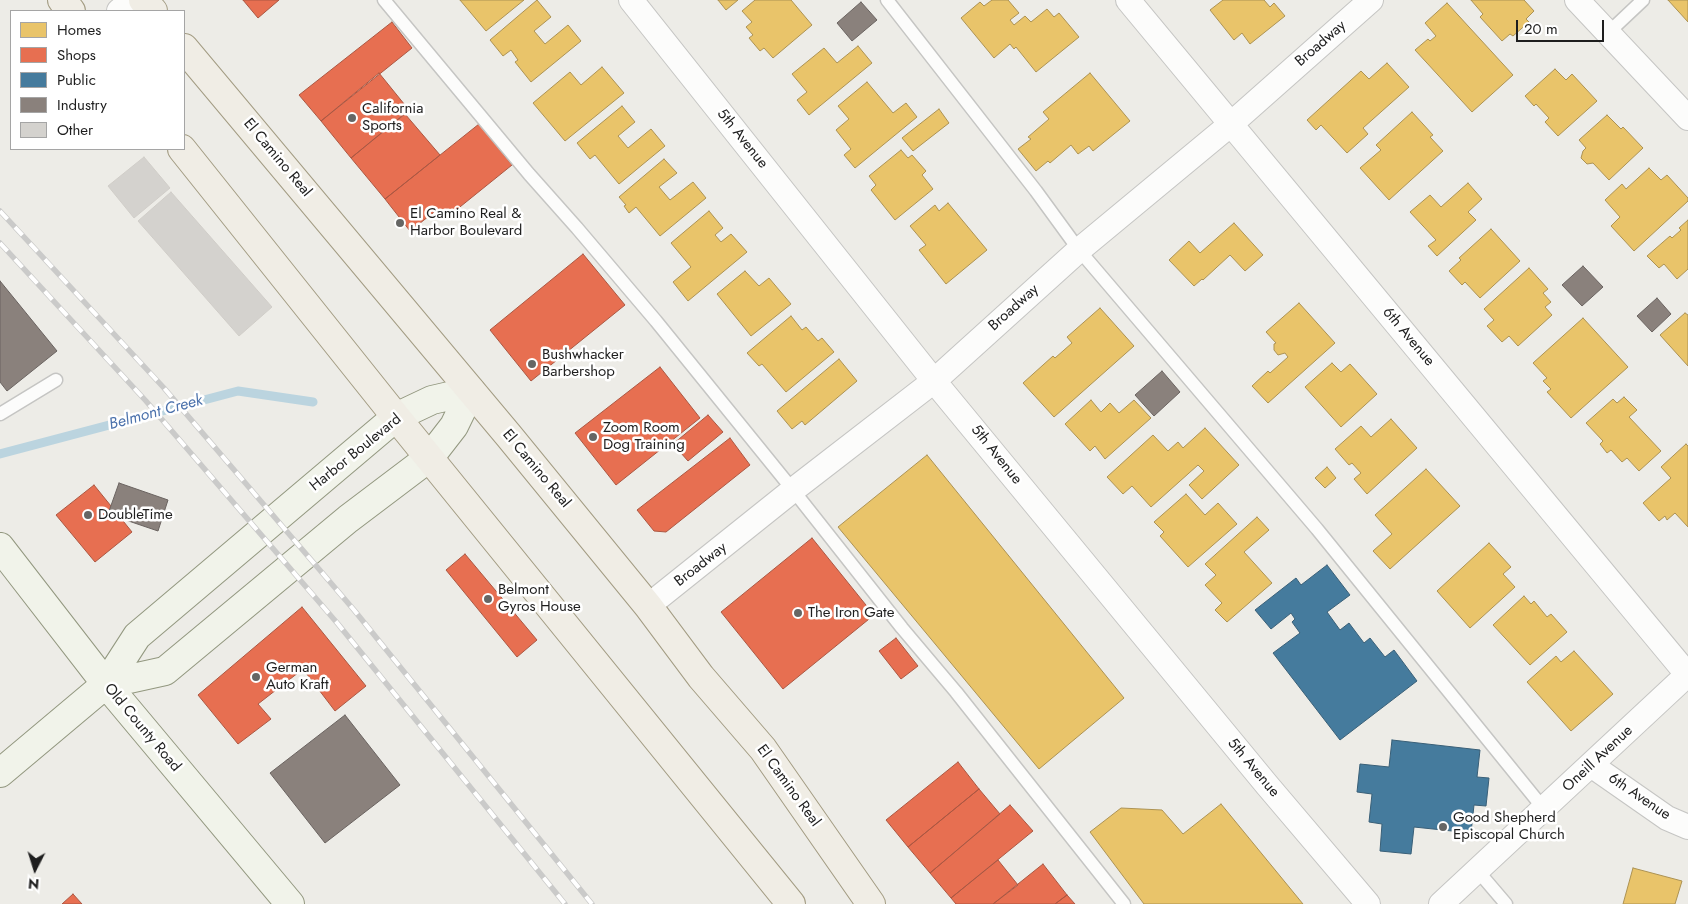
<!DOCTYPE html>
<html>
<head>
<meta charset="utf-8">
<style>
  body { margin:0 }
  #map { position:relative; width:1688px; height:904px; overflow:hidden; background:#edece7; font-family:Jost,sans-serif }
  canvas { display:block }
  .legend { position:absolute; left:10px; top:10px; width:175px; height:140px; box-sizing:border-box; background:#fff; border:1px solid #a5a5a5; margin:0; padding:6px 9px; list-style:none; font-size:15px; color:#1e1e1e }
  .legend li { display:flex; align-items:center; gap:10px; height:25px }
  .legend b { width:25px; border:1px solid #a5a5a5 }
  .north { position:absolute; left:10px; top:844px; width:50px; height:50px; -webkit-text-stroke:4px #fff; paint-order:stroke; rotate:185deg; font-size:14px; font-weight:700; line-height:20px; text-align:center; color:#1e1e1e }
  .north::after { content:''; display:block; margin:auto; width:18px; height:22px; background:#1e1e1e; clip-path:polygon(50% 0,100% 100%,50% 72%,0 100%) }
  .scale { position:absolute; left:1516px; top:20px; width:88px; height:22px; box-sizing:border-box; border:2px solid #1e1e1e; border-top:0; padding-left:6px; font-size:15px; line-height:18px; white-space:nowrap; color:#1e1e1e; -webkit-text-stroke:4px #fff; paint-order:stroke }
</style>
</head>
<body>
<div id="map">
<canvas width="1688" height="904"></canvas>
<ul class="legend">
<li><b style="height:14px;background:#e9c46a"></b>Homes</li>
<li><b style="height:14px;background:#e76f51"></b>Shops</li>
<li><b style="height:14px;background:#457b9d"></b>Public</li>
<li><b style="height:14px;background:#8a817c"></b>Industry</li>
<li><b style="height:14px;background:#d4d2ce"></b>Other</li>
</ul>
<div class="north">N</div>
<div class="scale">20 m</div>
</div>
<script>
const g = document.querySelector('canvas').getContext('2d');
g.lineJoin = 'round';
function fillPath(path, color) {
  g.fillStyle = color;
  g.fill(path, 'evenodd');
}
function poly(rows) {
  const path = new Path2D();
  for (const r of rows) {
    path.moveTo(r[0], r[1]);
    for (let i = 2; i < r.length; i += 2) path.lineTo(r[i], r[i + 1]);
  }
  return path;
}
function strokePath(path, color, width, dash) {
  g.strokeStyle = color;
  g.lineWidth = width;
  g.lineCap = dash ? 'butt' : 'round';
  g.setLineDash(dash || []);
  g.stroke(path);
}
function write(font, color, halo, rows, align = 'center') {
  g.font = font + ' Jost,sans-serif';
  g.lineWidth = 5;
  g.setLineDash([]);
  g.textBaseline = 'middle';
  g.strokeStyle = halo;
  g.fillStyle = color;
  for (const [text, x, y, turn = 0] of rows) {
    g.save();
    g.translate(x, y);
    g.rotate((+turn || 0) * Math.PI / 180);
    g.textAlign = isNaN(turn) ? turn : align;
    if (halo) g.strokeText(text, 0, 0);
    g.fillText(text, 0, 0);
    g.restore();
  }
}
const homes = poly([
  [460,0,524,0,486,31,460,0],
  [537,0,551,17,534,31,545,44,568,25,581,41,531,82,515,62,518,60,511,50,503,56,490,40,537,0],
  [718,0,738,0,726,10,718,0],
  [755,0,791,0,812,25,773,58,764,48,760,51,749,38,753,35,746,27,752,22,742,11,755,0],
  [992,0,1008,0,1019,13,1010,20,1014,25,1025,16,1031,22,1047,9,1054,17,1059,13,1079,37,1036,72,1016,47,1014,49,1010,44,994,58,961,18,980,2,984,6,992,0],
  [1223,0,1264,0,1270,7,1274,3,1285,16,1250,44,1242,33,1234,40,1210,10,1223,0],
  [1471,0,1524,0,1534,11,1526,19,1529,22,1513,36,1510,34,1502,41,1480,17,1483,14,1471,0],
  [1668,0,1688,0,1688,22,1668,0],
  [1447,3,1513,75,1472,112,1415,50,1428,39,1430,41,1436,36,1425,23,1447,3],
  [858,46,872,63,809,115,797,100,807,92,792,74,824,48,837,63,858,46],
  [1387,63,1409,87,1363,128,1368,134,1347,153,1321,125,1316,130,1307,120,1361,71,1369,79,1387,63],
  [602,67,624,93,565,141,533,103,570,72,581,85,602,67],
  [1555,69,1566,80,1572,74,1597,101,1558,136,1545,122,1549,118,1536,104,1534,106,1525,96,1555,69],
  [1090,73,1130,121,1093,151,1089,146,1078,154,1071,145,1050,163,1048,161,1036,171,1018,149,1031,139,1028,137,1049,119,1043,112,1090,73],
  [867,82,893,113,906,103,917,117,855,168,844,155,851,149,836,130,849,119,838,106,867,82],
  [622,106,635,122,618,136,628,148,651,129,665,146,619,184,595,155,590,159,577,143,622,106],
  [939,109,949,123,913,151,902,138,939,109],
  [1412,112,1433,135,1430,137,1443,151,1389,200,1360,168,1381,150,1376,145,1412,112],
  [1607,115,1621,129,1623,127,1643,148,1609,180,1593,163,1587,164,1581,158,1583,151,1586,148,1579,140,1607,115],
  [901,150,908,158,912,155,926,171,922,175,933,189,895,220,871,190,876,185,869,176,901,150],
  [664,159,677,173,659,187,670,200,693,182,706,198,660,236,636,207,629,213,624,206,626,205,619,197,664,159],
  [1649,168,1661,180,1667,175,1688,198,1688,201,1634,251,1611,226,1620,217,1605,200,1622,184,1626,189,1649,168],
  [1468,183,1482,199,1468,212,1476,220,1437,256,1428,246,1436,240,1410,212,1430,195,1441,207,1468,183],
  [948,203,987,250,946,284,919,250,926,245,910,226,935,205,939,211,948,203],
  [709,211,723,228,715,235,721,242,731,234,747,252,688,301,673,282,691,267,671,243,709,211],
  [1688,220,1688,269,1677,279,1664,264,1659,268,1647,256,1670,236,1672,238,1681,230,1679,228,1688,220],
  [1234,223,1263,255,1245,271,1230,255,1203,280,1202,279,1194,286,1169,260,1189,241,1200,253,1234,223],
  [1491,229,1520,261,1480,298,1465,282,1462,285,1449,271,1461,260,1459,258,1491,229],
  [1529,268,1548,289,1543,293,1551,302,1545,307,1552,315,1518,346,1509,336,1502,342,1487,326,1494,320,1484,309,1529,268],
  [745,271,759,286,769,278,791,304,751,336,717,294,745,271],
  [1299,303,1335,343,1268,403,1252,386,1268,371,1270,373,1288,357,1285,353,1278,355,1274,350,1274,344,1276,343,1266,332,1299,303],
  [1100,308,1134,346,1054,417,1023,383,1053,356,1055,358,1072,343,1067,337,1100,308],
  [1685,313,1688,315,1688,366,1660,335,1685,313],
  [791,316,802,330,806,327,818,341,822,338,834,352,786,392,762,364,759,366,747,353,791,316],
  [1583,318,1628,367,1571,418,1547,392,1551,389,1543,381,1547,378,1533,363,1583,318],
  [839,359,857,381,805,425,802,421,792,429,777,411,839,359],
  [1332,363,1341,372,1350,364,1377,394,1341,427,1305,387,1332,363],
  [1624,397,1637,410,1629,417,1661,451,1639,471,1627,458,1622,462,1611,450,1607,453,1600,444,1603,441,1586,423,1613,399,1617,403,1624,397],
  [1091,400,1101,412,1110,403,1119,413,1134,400,1151,418,1105,459,1095,446,1090,451,1065,424,1091,400],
  [1391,419,1417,448,1367,494,1354,479,1361,473,1352,463,1349,465,1335,449,1361,426,1371,437,1391,419],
  [1205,428,1239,465,1202,499,1189,485,1204,471,1198,465,1151,507,1132,486,1123,494,1107,477,1153,435,1168,451,1178,442,1183,448,1205,428],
  [1686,444,1688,446,1688,527,1675,513,1667,520,1665,516,1659,521,1643,503,1671,478,1661,467,1686,444],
  [927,455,1124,698,1039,769,838,527,927,455],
  [1327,467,1336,478,1325,488,1315,478,1327,467],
  [1426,469,1460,506,1390,569,1373,551,1392,534,1375,515,1426,469],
  [1186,494,1205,515,1218,503,1237,524,1188,567,1160,536,1164,532,1154,522,1186,494],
  [1257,517,1269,530,1244,552,1272,583,1227,622,1215,610,1222,603,1205,585,1216,575,1205,564,1257,517],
  [1489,543,1511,567,1503,574,1515,587,1470,628,1437,591,1489,543],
  [1524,596,1531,604,1534,601,1547,617,1551,614,1567,632,1530,665,1493,625,1524,596],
  [1574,651,1613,694,1571,731,1527,682,1556,656,1561,662,1574,651],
  [1221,804,1303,904,1144,904,1090,832,1121,808,1162,810,1183,834,1221,804],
  [1633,868,1682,881,1675,904,1623,904,1633,868]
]);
fillPath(homes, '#e9c46a');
strokePath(homes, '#ac9253', 1);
const shops = poly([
  [243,0,279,0,258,18,243,0],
  [392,22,412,48,321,121,299,95,392,22],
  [379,73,409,110,351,158,321,121,379,73],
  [405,114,440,155,385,199,351,158,405,114],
  [479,124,512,165,445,219,438,209,410,231,385,199,479,124],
  [583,254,625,305,531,381,490,330,583,254],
  [660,367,700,418,616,485,575,433,660,367],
  [708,415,723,432,688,461,673,444,708,415],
  [730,438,750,465,666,532,654,531,637,510,730,438],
  [94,485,132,532,95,562,56,515,94,485],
  [812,538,874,615,783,689,721,612,812,538],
  [465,554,537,640,517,657,446,570,465,554],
  [302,607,366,686,335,711,303,669,258,704,271,719,238,744,198,695,302,607],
  [896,638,918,666,901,679,879,651,896,638],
  [958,762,979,789,908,847,886,820,958,762],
  [979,789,1000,814,930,873,908,847,979,789],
  [1010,805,1033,831,951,898,930,873,1010,805],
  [998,860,1018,885,993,904,956,904,951,898,998,860],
  [1043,864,1067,895,1055,904,993,904,1043,864],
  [73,894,82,904,62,904,73,894],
  [1067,895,1075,904,1055,904,1067,895]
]);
fillPath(shops, '#e76f51');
strokePath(shops, '#ab5742', 1);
const public = poly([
  [1327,565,1350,595,1327,612,1340,630,1349,623,1364,643,1370,638,1385,657,1394,650,1417,681,1340,740,1273,653,1300,633,1292,622,1295,619,1291,613,1271,629,1255,610,1296,578,1301,585,1327,565],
  [1392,740,1480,750,1477,777,1489,778,1486,806,1474,805,1471,833,1414,827,1411,854,1380,851,1382,824,1369,822,1372,794,1357,792,1360,764,1389,767,1392,740]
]);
fillPath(public, '#457b9d');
strokePath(public, '#395f77', 1);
const industry = poly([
  [861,2,877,20,852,41,837,23,861,2],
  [1583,266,1603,287,1582,306,1562,285,1583,266],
  [0,281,57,351,7,391,0,382,0,281],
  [1657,298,1671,314,1652,332,1637,316,1657,298],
  [1162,371,1180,392,1154,416,1135,395,1162,371],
  [119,483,168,500,158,531,108,514,119,483],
  [345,715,400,785,325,843,270,773,345,715]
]);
fillPath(industry, '#8a817c');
strokePath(industry, '#6a6360', 1);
strokePath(poly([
  [0,454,238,391,313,402]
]), '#bbd4df', 9);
const building = poly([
  [144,157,170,188,134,218,108,186,144,157],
  [171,192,272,307,239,336,138,221,171,192]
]);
fillPath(building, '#d4d2ce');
strokePath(building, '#d0cdc8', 1);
const service = poly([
  [384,0,529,174,577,228,656,321,793,490,902,628,956,692,1124,904],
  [887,0,1036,191,1079,250,1317,529,1544,809],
  [1608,33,1643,0],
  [0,414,56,380],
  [1477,870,1506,904]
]);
const minor = poly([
  [631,0,934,381,1267,785,1368,904],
  [1128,0,1687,674],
  [1577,0,1688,118],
  [119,11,132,0],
  [648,606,793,490,934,381,1079,250,1231,124,1371,0],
  [1591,765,1667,818,1688,827],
  [1441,904,1688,674]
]);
const secondary = poly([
  [0,547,106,684,290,904],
  [106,684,165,671,348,519,430,457,454,426,471,391],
  [0,773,106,684,137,636,396,417,432,400,471,391]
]);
const primary = poly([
  [62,0,71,11],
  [143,0,153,11],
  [184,48,509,436,648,606,701,677,763,749,871,904],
  [182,149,396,417,791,904]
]);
strokePath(service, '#c5c5c3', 15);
strokePath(minor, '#c5c5c3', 26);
strokePath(secondary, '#92977f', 30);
strokePath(primary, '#a39c83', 30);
strokePath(service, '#fcfcfb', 12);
strokePath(minor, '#fcfcfb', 24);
strokePath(secondary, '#f1f3ea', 28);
strokePath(primary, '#f0ede5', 28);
const rail = poly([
  [0,211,164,388,354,610,592,904],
  [0,243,146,401,338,624,565,904]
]);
strokePath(rail, '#cacac9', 5.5);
strokePath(rail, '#fff', 4, [11]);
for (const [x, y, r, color] of [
  [352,118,5,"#666664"],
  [400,223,5,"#666664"],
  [532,364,5,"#666664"],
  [593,437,5,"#666664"],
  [88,515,5,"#666664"],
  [488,599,5,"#666664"],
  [798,613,5,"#666664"],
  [256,677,5,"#666664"],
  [1443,827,5,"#666664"]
]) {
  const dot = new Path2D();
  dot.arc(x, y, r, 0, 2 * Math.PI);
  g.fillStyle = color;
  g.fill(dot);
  strokePath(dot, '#fff', 2);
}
write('15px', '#1e1e1e', '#fff', [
  ["Broadway",1321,44,-41],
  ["5th Avenue",742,139,51],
  ["El Camino Real",277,158,50],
  ["Broadway",1014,308,-42],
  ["6th Avenue",1408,337,50],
  ["Harbor Boulevard",356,453,-39],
  ["5th Avenue",996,455,51],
  ["El Camino Real",536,469,50],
  ["Broadway",701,565,-38],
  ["Old County Road",142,728,50],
  ["Oneill Avenue",1598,759,-43],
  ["5th Avenue",1253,768,50],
  ["El Camino Real",788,786,54],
  ["6th Avenue",1639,797,34]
]);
write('15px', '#1e1e1e', '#fff', [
  ["California",362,109],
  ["Sports",362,126],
  ["El Camino Real &",410,214],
  ["Harbor Boulevard",410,231],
  ["Bushwhacker",542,355],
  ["Barbershop",542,372],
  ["Zoom Room",603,428],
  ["Dog Training",603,445],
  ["DoubleTime",98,515],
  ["Belmont",498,590],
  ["Gyros House",498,607],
  ["The Iron Gate",808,613],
  ["German",266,668],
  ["Auto Kraft",266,685],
  ["Good Shepherd",1453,818],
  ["Episcopal Church",1453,835]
], 'left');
write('italic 16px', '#4c72ac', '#fff', [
  ["Belmont Creek",156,413,-15]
]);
</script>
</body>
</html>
